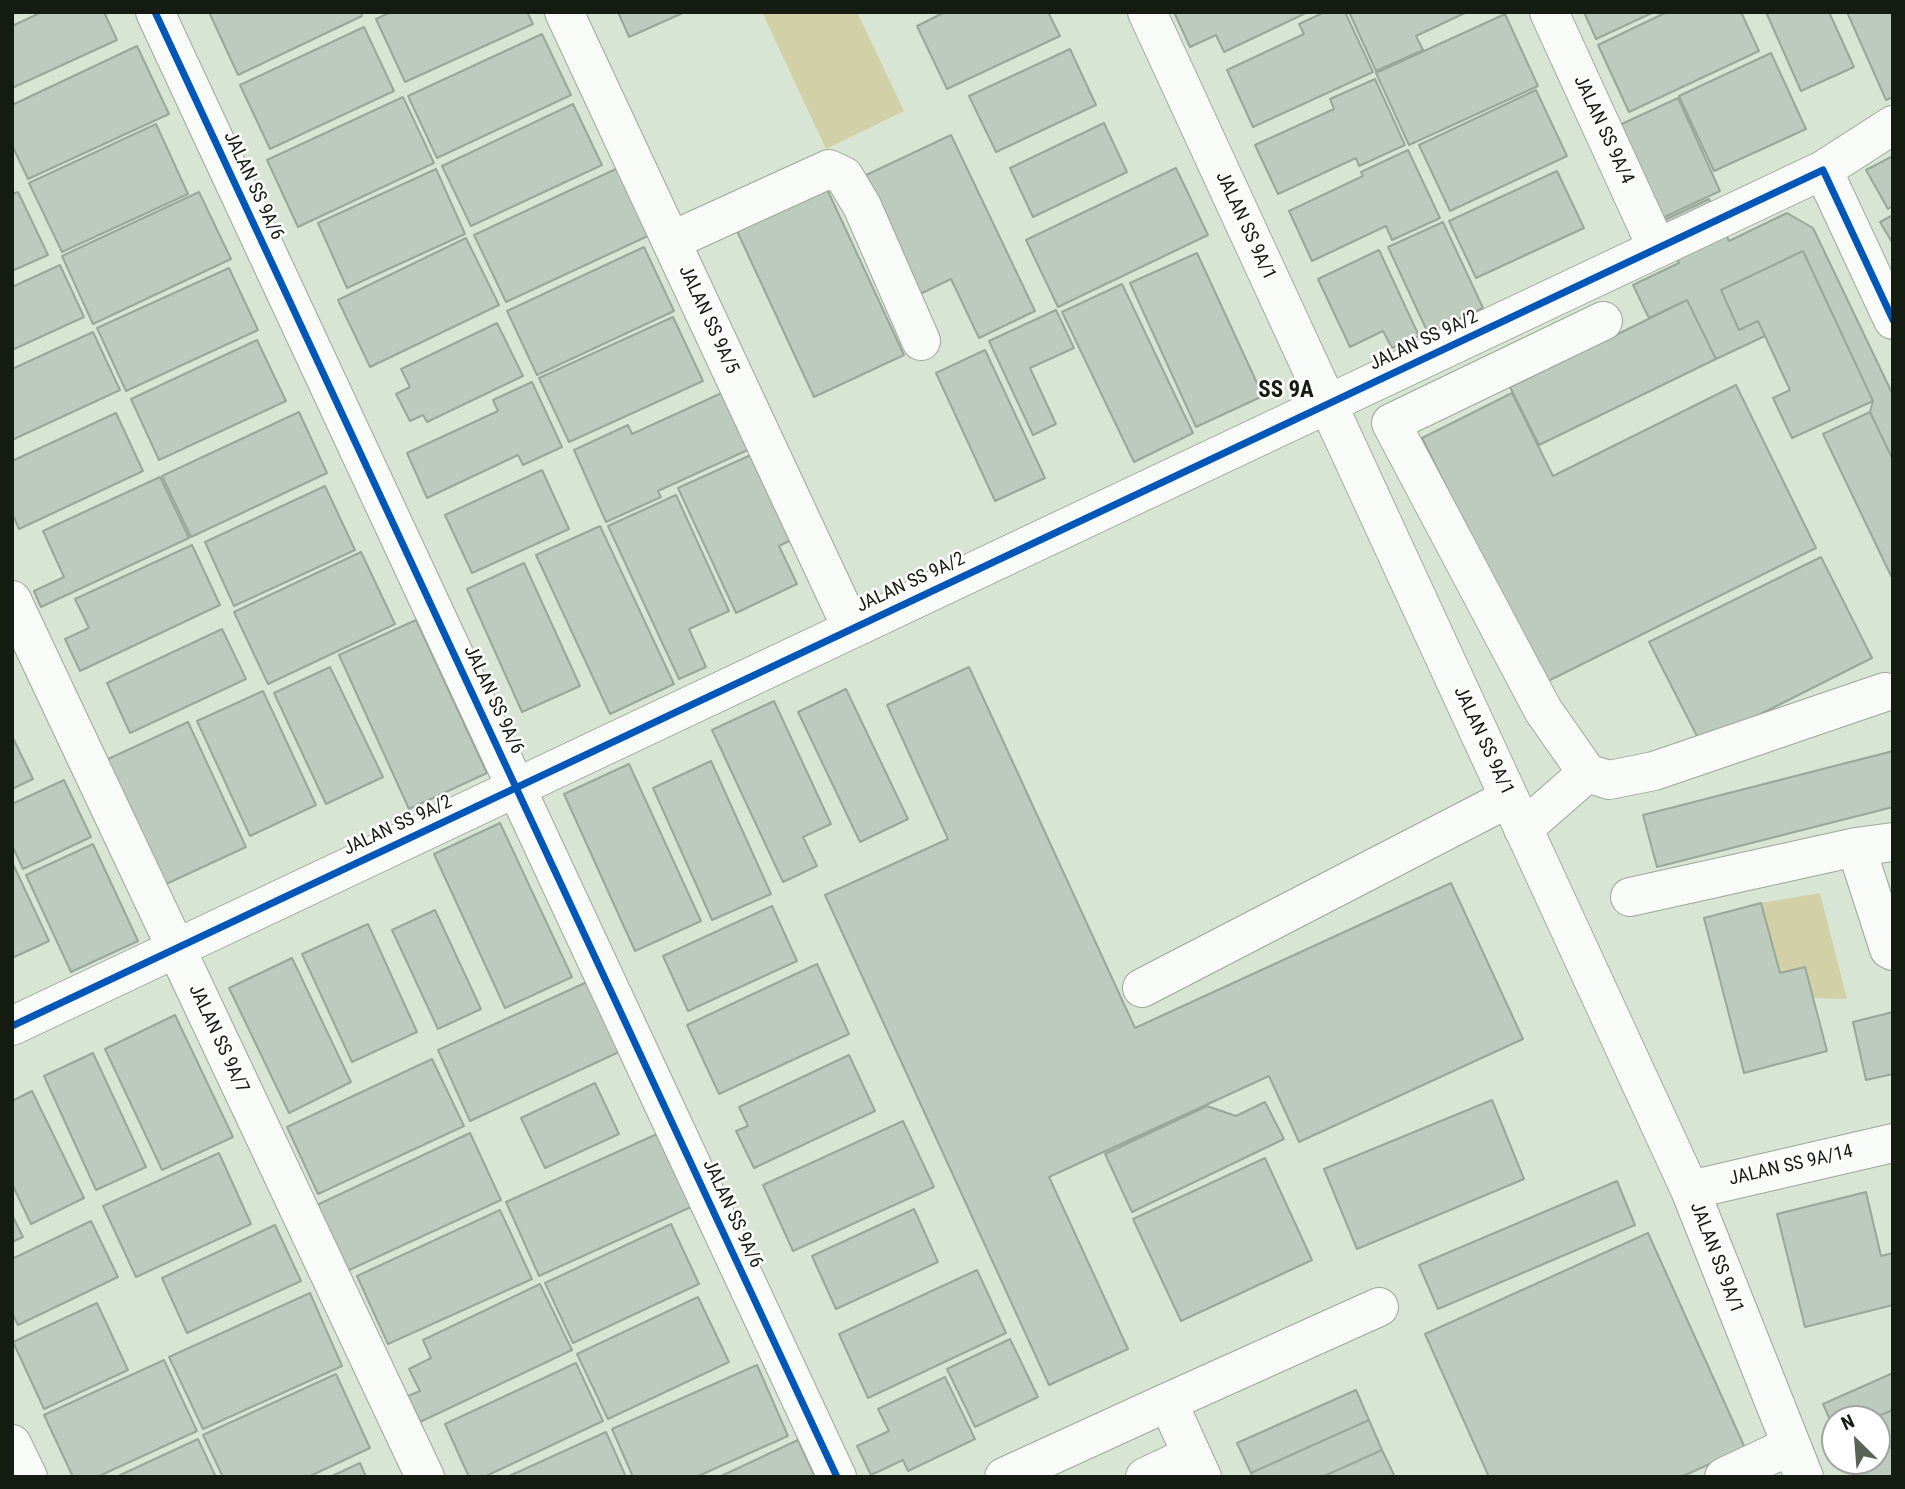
<!DOCTYPE html>
<html>
<head>
<meta charset="utf-8">
<style>
  body { margin:0 }
  #map { position:relative; width:1905px; height:1489px; overflow:hidden; background:#d8e5d4; font-family:"Roboto Condensed",sans-serif }
  canvas { display:block }
  .frame { position:absolute; inset:0; border:14px solid #151d12; pointer-events:none }
  .north { position:absolute; left:1821px; top:1405px; width:70px; height:70px; box-sizing:border-box; background:#fff; border:2px solid #a1a5a0; border-radius:50%; rotate:335deg; font-size:19px; font-weight:700; line-height:28px; text-align:center; color:#151d12 }
  .north::after { content:''; display:block; margin:auto; width:24px; height:32px; background:#596356; clip-path:polygon(50% 0,100% 100%,50% 72%,0 100%) }
</style>
</head>
<body>
<div id="map">
<canvas width="1905" height="1489"></canvas>
<div class="frame"></div>
<div class="north">N</div>
</div>
<script>
const g = document.querySelector('canvas').getContext('2d');
g.lineJoin = 'round';
function fillPath(path, color) {
  g.fillStyle = color;
  g.fill(path, 'evenodd');
}
function poly(rows) {
  const path = new Path2D();
  for (const r of rows) {
    path.moveTo(r[0], r[1]);
    for (let i = 2; i < r.length; i += 2) path.lineTo(r[i], r[i + 1]);
  }
  return path;
}
function strokePath(path, color, width, dash) {
  g.strokeStyle = color;
  g.lineWidth = width;
  g.lineCap = dash ? 'butt' : 'round';
  g.setLineDash(dash || []);
  g.stroke(path);
}
function write(font, color, halo, rows, align = 'center') {
  g.font = font + ' "Roboto Condensed",sans-serif';
  g.lineWidth = 5;
  g.setLineDash([]);
  g.textBaseline = 'middle';
  g.strokeStyle = halo;
  g.fillStyle = color;
  for (const [text, x, y, turn = 0] of rows) {
    g.save();
    g.translate(x, y);
    g.rotate((+turn || 0) * Math.PI / 180);
    g.textAlign = isNaN(turn) ? turn : align;
    if (halo) g.strokeText(text, 0, 0);
    g.fillText(text, 0, 0);
    g.restore();
  }
}
fillPath(poly([
  [762,12,857,12,904,111,826,149],
  [1820,893,1847,999,1813,998,1805,967,1780,973,1761,903]
]), '#d2d0a7');
const building = poly([
  [42,12,104,12,117,40,12,88,12,26,42,12],
  [209,12,361,12,362,16,238,75,209,12],
  [391,12,527,12,533,24,405,82,376,19,391,12],
  [618,12,685,12,629,37,618,12],
  [945,12,1048,12,1060,36,947,89,917,26,945,12],
  [1174,12,1308,12,1224,52,1216,35,1190,47,1174,12],
  [1325,12,1345,12,1373,72,1253,127,1227,70,1304,34,1299,24,1325,12],
  [1349,12,1467,12,1416,36,1423,50,1376,71,1349,12],
  [1584,12,1654,12,1596,39,1584,12],
  [1667,12,1741,12,1759,51,1629,112,1598,45,1667,12],
  [1766,12,1829,12,1854,67,1801,91,1766,12],
  [1847,12,1893,12,1893,97,1886,100,1847,12],
  [1505,14,1538,86,1409,145,1376,73,1505,14],
  [364,27,394,91,270,149,240,85,364,27],
  [542,34,571,95,437,158,408,96,542,34],
  [137,46,169,114,28,179,12,145,12,105,137,46],
  [1070,49,1096,105,996,152,969,96,1070,49],
  [1771,53,1806,129,1714,171,1679,96,1771,53],
  [1375,79,1405,145,1359,166,1356,158,1278,194,1255,145,1334,109,1330,99,1375,79],
  [1536,90,1567,156,1450,211,1419,145,1536,90],
  [403,97,434,163,298,227,267,160,403,97],
  [1678,98,1720,191,1656,221,1613,128,1678,98],
  [573,104,602,165,471,226,442,166,573,104],
  [1104,123,1127,172,1033,217,1010,168,1104,123],
  [156,124,188,194,62,252,29,183,156,124],
  [951,135,1035,311,979,338,951,279,918,295,862,177,951,135],
  [1408,150,1440,218,1392,240,1386,226,1312,261,1289,211,1363,176,1361,172,1408,150],
  [1893,156,1893,206,1888,209,1866,170,1893,156],
  [618,168,650,235,506,302,474,235,618,168],
  [1176,168,1208,235,1058,307,1026,240,1176,168],
  [436,169,465,234,347,288,318,223,436,169],
  [1557,171,1584,228,1476,278,1449,221,1557,171],
  [827,189,904,355,814,397,737,231,827,189],
  [18,192,48,255,12,271,12,194,18,192],
  [199,192,231,259,93,324,62,256,199,192],
  [1709,199,1729,241,1787,213,1813,228,1893,395,1893,460,1870,412,1873,401,1803,251,1721,290,1739,330,1758,321,1765,336,1716,359,1687,300,1649,318,1633,285,1679,263,1660,222,1709,199],
  [1893,215,1893,244,1880,222,1893,215],
  [1443,222,1483,308,1428,333,1388,247,1443,222],
  [466,238,499,305,370,367,338,300,466,238],
  [644,247,674,311,537,375,507,311,644,247],
  [1379,250,1419,336,1392,348,1383,331,1350,347,1318,279,1379,250],
  [1803,251,1873,401,1792,438,1773,398,1790,390,1758,321,1739,330,1721,290,1803,251],
  [1197,253,1263,396,1196,427,1130,283,1197,253],
  [60,265,84,317,12,350,12,287,60,265],
  [229,268,258,330,126,391,97,328,229,268],
  [1122,284,1193,433,1134,462,1062,312,1122,284],
  [1687,300,1716,359,1539,445,1510,387,1687,300],
  [1056,310,1074,348,1030,368,1056,424,1033,435,989,341,1056,310],
  [673,317,703,381,569,442,539,378,673,317],
  [497,323,523,376,427,422,423,415,410,421,396,394,410,387,401,369,497,323],
  [93,332,120,390,12,440,12,369,93,332],
  [257,340,286,401,159,460,131,399,257,340],
  [985,350,1045,478,995,501,936,373,985,350],
  [532,382,562,447,523,465,518,455,427,498,407,453,498,411,493,400,532,382],
  [1736,385,1816,548,1544,683,1422,438,1512,393,1553,476,1736,385],
  [726,391,752,448,658,491,661,497,606,522,574,450,628,425,632,434,726,391],
  [299,412,327,473,191,537,162,476,299,412],
  [1870,412,1893,460,1893,580,1823,434,1870,412],
  [116,413,143,471,19,529,12,513,12,461,116,413],
  [753,454,793,539,779,546,797,584,736,613,678,488,753,454],
  [542,470,569,529,472,573,445,515,542,470],
  [160,477,189,538,41,607,34,591,64,577,43,531,160,477],
  [325,486,355,550,234,606,205,542,325,486],
  [676,495,729,611,689,629,706,667,679,679,608,526,676,495],
  [600,526,674,684,610,714,536,555,600,526],
  [192,545,220,605,80,671,65,639,89,628,75,599,192,545],
  [361,552,395,624,268,684,234,612,361,552],
  [1821,557,1872,658,1701,744,1649,642,1821,557],
  [524,563,580,686,522,712,467,589,524,563],
  [416,620,487,773,409,809,339,655,416,620],
  [222,629,246,679,130,733,107,683,222,629],
  [330,667,383,777,326,804,274,693,330,667],
  [969,667,1135,1028,1451,883,1523,1039,1299,1142,1269,1076,1049,1177,1128,1349,1049,1385,825,895,948,839,887,705,969,667],
  [846,689,908,819,860,842,798,712,846,689],
  [263,691,316,805,250,836,197,721,263,691],
  [774,701,831,824,803,837,817,866,783,882,712,730,774,701],
  [188,722,246,847,164,885,106,760,188,722],
  [12,736,33,779,12,789,12,736],
  [1893,751,1893,807,1657,867,1643,815,1893,751],
  [711,761,771,894,712,920,653,788,711,761],
  [629,764,701,921,635,951,564,794,629,764],
  [64,780,91,837,23,869,12,845,12,804,64,780],
  [500,823,572,977,505,1008,434,854,500,823],
  [93,844,138,941,71,972,26,875,93,844],
  [12,862,49,941,12,958,12,862],
  [1761,903,1780,973,1805,967,1827,1051,1744,1073,1704,918,1761,903],
  [772,906,797,961,688,1011,663,956,772,906],
  [435,910,481,1009,438,1029,392,930,435,910],
  [368,924,417,1032,352,1062,302,954,368,924],
  [292,958,351,1082,289,1113,229,988,292,958],
  [817,964,849,1034,719,1094,687,1025,817,964],
  [587,982,619,1052,470,1121,438,1050,587,982],
  [1893,1012,1893,1074,1866,1080,1853,1022,1893,1012],
  [175,1015,233,1137,162,1170,105,1049,175,1015],
  [93,1053,146,1167,96,1190,44,1076,93,1053],
  [849,1055,875,1111,754,1168,736,1131,748,1126,739,1107,849,1055],
  [432,1059,464,1126,318,1194,287,1127,432,1059],
  [595,1083,619,1134,545,1168,521,1118,595,1083],
  [32,1091,84,1198,31,1224,12,1184,12,1101,32,1091],
  [1492,1100,1524,1179,1357,1249,1324,1169,1492,1100],
  [1265,1102,1284,1139,1132,1212,1105,1154,1207,1106,1236,1116,1265,1102],
  [903,1121,934,1187,793,1251,763,1185,903,1121],
  [470,1133,501,1200,347,1271,317,1205,470,1133],
  [657,1134,691,1207,539,1276,506,1202,657,1134],
  [219,1153,251,1224,136,1277,103,1206,219,1153],
  [1265,1158,1312,1260,1181,1321,1133,1219,1265,1158],
  [1617,1181,1635,1225,1438,1309,1419,1265,1617,1181],
  [1866,1192,1881,1256,1893,1253,1893,1305,1805,1327,1777,1214,1866,1192],
  [914,1209,938,1262,836,1309,812,1256,914,1209],
  [500,1210,532,1279,388,1344,357,1276,500,1210],
  [12,1215,23,1237,12,1242,12,1215],
  [91,1221,118,1277,18,1325,12,1313,12,1259,91,1221],
  [671,1224,699,1284,573,1343,545,1283,671,1224],
  [275,1225,301,1281,187,1333,162,1278,275,1225],
  [1648,1233,1745,1448,1681,1477,1489,1477,1425,1334,1648,1233],
  [977,1270,1006,1333,868,1398,839,1334,977,1270],
  [540,1284,572,1350,420,1422,408,1396,420,1391,409,1369,431,1358,423,1340,540,1284],
  [310,1293,342,1366,203,1429,169,1357,310,1293],
  [698,1297,729,1362,608,1419,577,1354,698,1297],
  [97,1303,128,1370,44,1409,13,1342,97,1303],
  [1010,1339,1038,1397,975,1427,947,1369,1010,1339],
  [164,1360,197,1431,97,1477,73,1477,44,1415,164,1360],
  [576,1363,603,1421,484,1477,469,1477,445,1424,576,1363],
  [757,1365,788,1436,696,1477,633,1477,612,1429,757,1365],
  [1893,1373,1893,1410,1871,1419,1835,1419,1835,1431,1823,1404,1893,1373],
  [336,1374,370,1448,308,1477,223,1477,203,1435,336,1374],
  [945,1377,975,1439,908,1471,903,1460,871,1475,857,1446,889,1431,878,1409,945,1377],
  [1356,1390,1369,1420,1251,1473,1237,1443,1356,1390],
  [1893,1410,1893,1446,1877,1453,1877,1419,1871,1419,1893,1410],
  [1369,1420,1382,1450,1322,1477,1252,1477,1251,1473,1369,1420],
  [606,1432,626,1477,507,1477,606,1432],
  [198,1439,216,1477,116,1477,198,1439],
  [798,1440,815,1477,719,1477,798,1440],
  [1893,1446,1893,1477,1855,1477,1850,1465,1859,1461,1877,1461,1877,1453,1893,1446],
  [1382,1450,1395,1477,1322,1477,1382,1450],
  [360,1463,366,1477,330,1477,360,1463]
]);
fillPath(building, '#bdcabe');
strokePath(building, '#99a69a', 2);
const minor = poly([
  [155,12,837,1477],
  [564,12,852,629],
  [1147,12,1690,1190,1804,1477],
  [1549,12,1657,248],
  [1823,170,1893,320],
  [671,241,829,169,844,176,862,206,921,341],
  [12,600,425,1477],
  [1587,773,1543,710,1391,423,1603,321],
  [1523,829,1587,773,1609,780,1654,771,1885,692],
  [1856,847,1889,949,1893,951],
  [1630,897,1856,847,1893,842],
  [1142,988,1509,798],
  [12,1026,1823,170,1893,125],
  [1690,1190,1893,1143],
  [1168,1402,1379,1307],
  [12,1444,28,1477],
  [1004,1477,1168,1402,1202,1477],
  [1145,1477,1192,1455],
  [1724,1477,1790,1446]
]);
strokePath(minor, '#9da79a', 40);
strokePath(minor, '#f9fbf9', 38);
strokePath(poly([
  [155,12,837,1477],
  [12,1026,1823,170,1893,320]
]), '#0057b8', 7);
write('19px', '#151d12', '#fff', [
  ["JALAN SS 9A/4",1603,130,65],
  ["JALAN SS 9A/6",253,186,65],
  ["JALAN SS 9A/1",1245,226,65],
  ["JALAN SS 9A/5",708,320,65],
  ["JALAN SS 9A/2",1424,341,-25],
  ["JALAN SS 9A/2",911,583,-25],
  ["JALAN SS 9A/6",493,700,65],
  ["JALAN SS 9A/1",1483,741,65],
  ["JALAN SS 9A/2",398,826,-25],
  ["JALAN SS 9A/7",218,1039,65],
  ["JALAN SS 9A/14",1791,1166,-13],
  ["JALAN SS 9A/6",732,1214,65],
  ["JALAN SS 9A/1",1716,1258,69]
]);
write('bold 23px', '#151d12', '#fff', [
  ["SS 9A",1286,391]
]);
</script>
</body>
</html>
